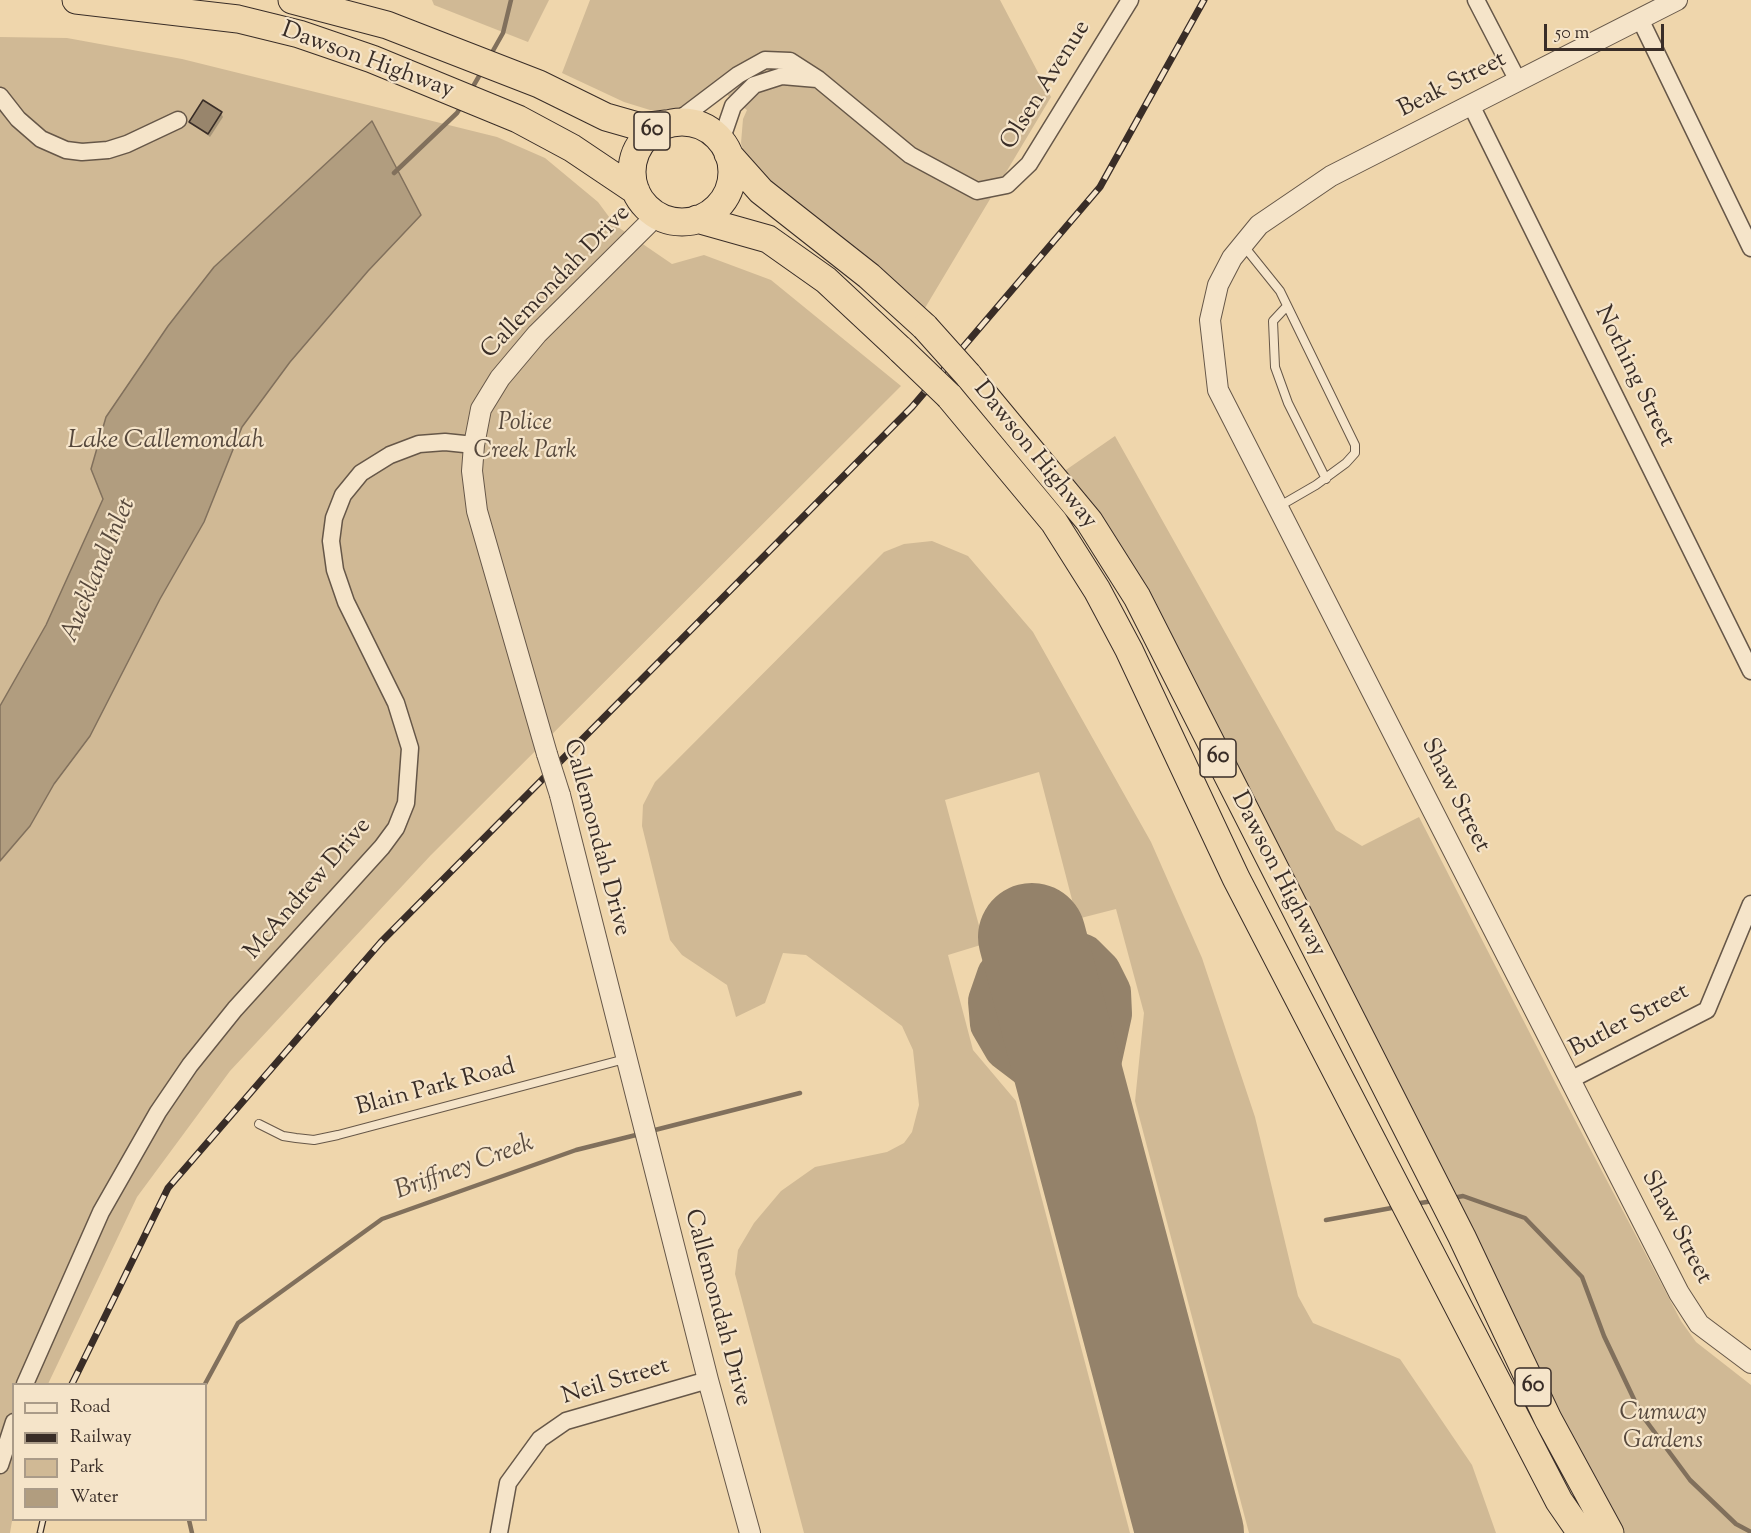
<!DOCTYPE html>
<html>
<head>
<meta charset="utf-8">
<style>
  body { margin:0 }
  #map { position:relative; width:1751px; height:1533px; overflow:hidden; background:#efd6ac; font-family:"Sorts Mill Goudy",serif }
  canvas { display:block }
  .legend { position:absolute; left:12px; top:1383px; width:195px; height:138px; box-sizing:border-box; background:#f5e4c9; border:2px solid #aa9b88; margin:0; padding:8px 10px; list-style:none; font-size:18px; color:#392d27 }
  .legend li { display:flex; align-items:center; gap:12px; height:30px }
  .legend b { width:30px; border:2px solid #aa9b88 }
  .scale { position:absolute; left:1544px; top:24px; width:120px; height:27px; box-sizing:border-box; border:3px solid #392d27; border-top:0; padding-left:8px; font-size:18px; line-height:21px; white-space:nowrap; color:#392d27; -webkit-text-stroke:4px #f5e4c9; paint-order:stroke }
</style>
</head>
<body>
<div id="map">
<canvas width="1751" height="1533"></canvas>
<ul class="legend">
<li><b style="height:8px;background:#f5e4c9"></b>Road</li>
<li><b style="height:8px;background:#392d27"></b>Railway</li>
<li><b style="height:16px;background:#d0b995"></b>Park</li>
<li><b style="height:16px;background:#b19d7f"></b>Water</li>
</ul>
<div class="scale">50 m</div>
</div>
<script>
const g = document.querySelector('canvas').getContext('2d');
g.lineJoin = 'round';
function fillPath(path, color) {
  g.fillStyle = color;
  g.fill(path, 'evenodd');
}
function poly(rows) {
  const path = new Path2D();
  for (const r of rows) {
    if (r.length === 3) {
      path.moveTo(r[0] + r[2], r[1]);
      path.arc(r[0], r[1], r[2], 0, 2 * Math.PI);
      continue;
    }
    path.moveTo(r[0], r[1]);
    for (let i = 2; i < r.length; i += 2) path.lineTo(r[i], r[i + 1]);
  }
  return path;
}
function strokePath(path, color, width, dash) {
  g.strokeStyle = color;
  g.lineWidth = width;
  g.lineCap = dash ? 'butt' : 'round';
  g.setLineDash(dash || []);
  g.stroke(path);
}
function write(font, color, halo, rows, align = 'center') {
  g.font = font + ' "Sorts Mill Goudy",serif';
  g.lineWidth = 4.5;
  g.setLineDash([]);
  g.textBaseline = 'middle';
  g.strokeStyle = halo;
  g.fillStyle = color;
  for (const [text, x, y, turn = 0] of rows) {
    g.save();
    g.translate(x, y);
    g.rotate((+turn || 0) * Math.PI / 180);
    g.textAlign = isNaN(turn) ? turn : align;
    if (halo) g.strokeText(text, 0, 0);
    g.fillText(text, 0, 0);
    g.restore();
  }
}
fillPath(poly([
  [432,0,549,0,528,42,434,5],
  [590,0,1000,0,1051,97,922,313,793,208,744,154,741,143,743,119,747,110,714,85,684,107,668,111,650,110,624,102,562,73],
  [0,37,67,38,182,59,497,137,545,158,598,202,615,225,672,264,704,255,771,280,901,386,431,855,230,1071,137,1197,48,1384,14,1384,14,1509,10,1533,0,1533,0,861,30,826,204,522,242,427,290,362,368,271,371,122,214,267,168,326,107,417,91,469,103,499,46,625,0,706],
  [1115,436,1336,830,1362,846,1419,817,1556,1084,1681,1321,1696,1342,1751,1385,1751,1533,1625,1533,1600,1494,1063,472],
  [932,541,968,556,1033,632,1151,842,1202,958,1255,1117,1298,1296,1313,1323,1400,1359,1472,1465,1496,1533,1249,1533,1135,1101,1144,1013,1116,909,1077,919,1039,772,945,800,984,944,948,955,973,1050,1016,1101,1130,1533,804,1533,735,1274,738,1250,754,1223,781,1191,815,1167,887,1152,904,1143,912,1132,919,1105,913,1050,902,1026,806,955,783,953,765,1003,736,1017,727,985,682,955,670,940,642,826,643,805,655,782,884,552,904,544]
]), '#d0b995');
const water = poly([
  [372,121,421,215,368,271,290,362,242,427,204,522,160,599,90,736,54,784,30,826,0,861,0,706,46,625,103,499,91,469,106,417,168,326,214,267,372,121]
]);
fillPath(water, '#b19d7f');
strokePath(water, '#81705c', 1.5);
fillPath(poly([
  [221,113,223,117,210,137,191,122]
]), '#0003');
strokePath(poly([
  [490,56,503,33,511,0],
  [471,90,482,71],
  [394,173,457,113,462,105],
  [651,1131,800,1093],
  [1453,1198,1463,1196,1525,1218,1582,1277,1604,1336,1641,1414,1690,1480,1736,1524,1751,1532],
  [1414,1204,1433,1201],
  [1326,1220,1397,1207],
  [205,1384,238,1323,382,1219,576,1150,640,1134],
  [189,1520,192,1533]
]), '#81705c', 4.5);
strokePath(poly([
  [1084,1132,1110,1014,1109,992,1099,972,1083,956,1062,948,1040,947,1014,958,999,975,990,1001,992,1024,1006,1048,1056,1086,1071,1102,1078,1117,1106,1215]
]), '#94826a', 44);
strokePath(poly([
  [1032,937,1190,1533]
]), '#94826a', 108);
const building = poly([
  [203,100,222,112,208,134,189,122,203,100]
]);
fillPath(building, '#98856c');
strokePath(building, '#392d27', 1.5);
const service = poly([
  [1243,245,1280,291,1355,445,1355,453,1346,463,1316,485,1278,507],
  [1287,306,1273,321,1275,367,1288,403,1326,479],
  [259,1124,283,1136,296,1138,314,1140,338,1135,625,1059]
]);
const minor = poly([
  [1476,0,1518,81],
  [1640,19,1751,248],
  [0,96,18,119,41,139,66,150,82,152,108,150,127,144,178,120],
  [1471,105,1751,671],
  [676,122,738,75,765,60,790,61,818,79,910,155,977,191,1007,185,1029,164,1130,0],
  [721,141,733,106,754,85,782,76,817,79],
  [1570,1080,1707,1010,1751,904],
  [25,1384,101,1212,158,1112,190,1065,235,1009,382,847,396,828,406,803,410,748,396,703,346,602,335,570,331,541,334,518,343,495,361,473,390,455,419,444,445,442,474,445],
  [0,1465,14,1422],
  [499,1533,508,1483,540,1439,566,1421,708,1380]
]);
const tertiary = poly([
  [1677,0,1331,176,1259,225,1232,258,1218,285,1210,320,1218,390,1679,1293,1699,1324,1751,1363],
  [547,754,477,511,472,471,474,445,481,409,500,378,537,334,657,215],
  [560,795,708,1380,750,1533]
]);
const trunk = poly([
  [76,0,238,19,299,34,372,59,518,119,572,148,636,191],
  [292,0,387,25,539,84,606,117,641,127,666,124],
  [682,172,50],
  [728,154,761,191,869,276,925,327],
  [697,219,768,239,826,280,901,350],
  [968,375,1089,521,1137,597,1462,1237,1548,1419,1610,1533],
  [949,396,1054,522,1097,590,1129,650,1236,878,1559,1501,1581,1533]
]);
strokePath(service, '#665748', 10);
strokePath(minor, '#665748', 19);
strokePath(tertiary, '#665748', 22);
strokePath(trunk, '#392d27', 29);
strokePath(service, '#f5e4c9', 8);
strokePath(minor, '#f5e4c9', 16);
strokePath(tertiary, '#f5e4c9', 20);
strokePath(trunk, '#efd6ac', 27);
const rail = poly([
  [72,1384,168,1188,381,942,912,407,1100,187,1204,0],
  [40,1533,43,1520]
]);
strokePath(rail, '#392d27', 7);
strokePath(rail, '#f5e4c9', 4.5, [14]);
const tertiaryBridge = poly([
  [547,754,560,795]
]);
const trunkBridge = poly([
  [925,327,968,375],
  [901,350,949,396]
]);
strokePath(tertiaryBridge, '#665748', 22, []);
strokePath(trunkBridge, '#392d27', 29, []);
strokePath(tertiaryBridge, '#f5e4c9', 20);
strokePath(trunkBridge, '#efd6ac', 27);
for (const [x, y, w] of [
  [652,131,36],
  [1218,758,36],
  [1533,1387,36]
]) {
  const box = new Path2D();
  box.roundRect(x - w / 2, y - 19, w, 38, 4.5);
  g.fillStyle = '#f5e4c9';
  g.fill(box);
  strokePath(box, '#392d27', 1.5);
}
write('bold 22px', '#392d27', null, [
  ["60",652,131],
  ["60",1218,758],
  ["60",1533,1387]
]);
write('24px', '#392d27', '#f5e4c9', [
  ["Dawson Highway",367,62,20],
  ["Olsen Avenue",1047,86,-58],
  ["Beak Street",1453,86,-27],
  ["Callemondah Drive",557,283,-46],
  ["Nothing Street",1633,377,64],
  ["Dawson Highway",1034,456,51],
  ["Shaw Street",1454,796,63],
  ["Callemondah Drive",595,838,75],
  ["Dawson Highway",1277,875,63],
  ["McAndrew Drive",309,890,-49],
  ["Butler Street",1630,1022,-28],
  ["Blain Park Road",436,1089,-15],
  ["Shaw Street",1675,1228,62],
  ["Callemondah Drive",716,1308,75],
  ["Neil Street",616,1383,-17]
]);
write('italic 24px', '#57493d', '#f5e4c9', [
  ["Police",525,425],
  ["Creek Park",525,453],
  ["Cumway",1663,1415],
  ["Gardens",1663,1443]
]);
write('italic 26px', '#57493d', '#f5e4c9', [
  ["Lake Callemondah",166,443],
  ["Auckland Inlet",100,571,-67],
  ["Briffney Creek",465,1169,-20]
]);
</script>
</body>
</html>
